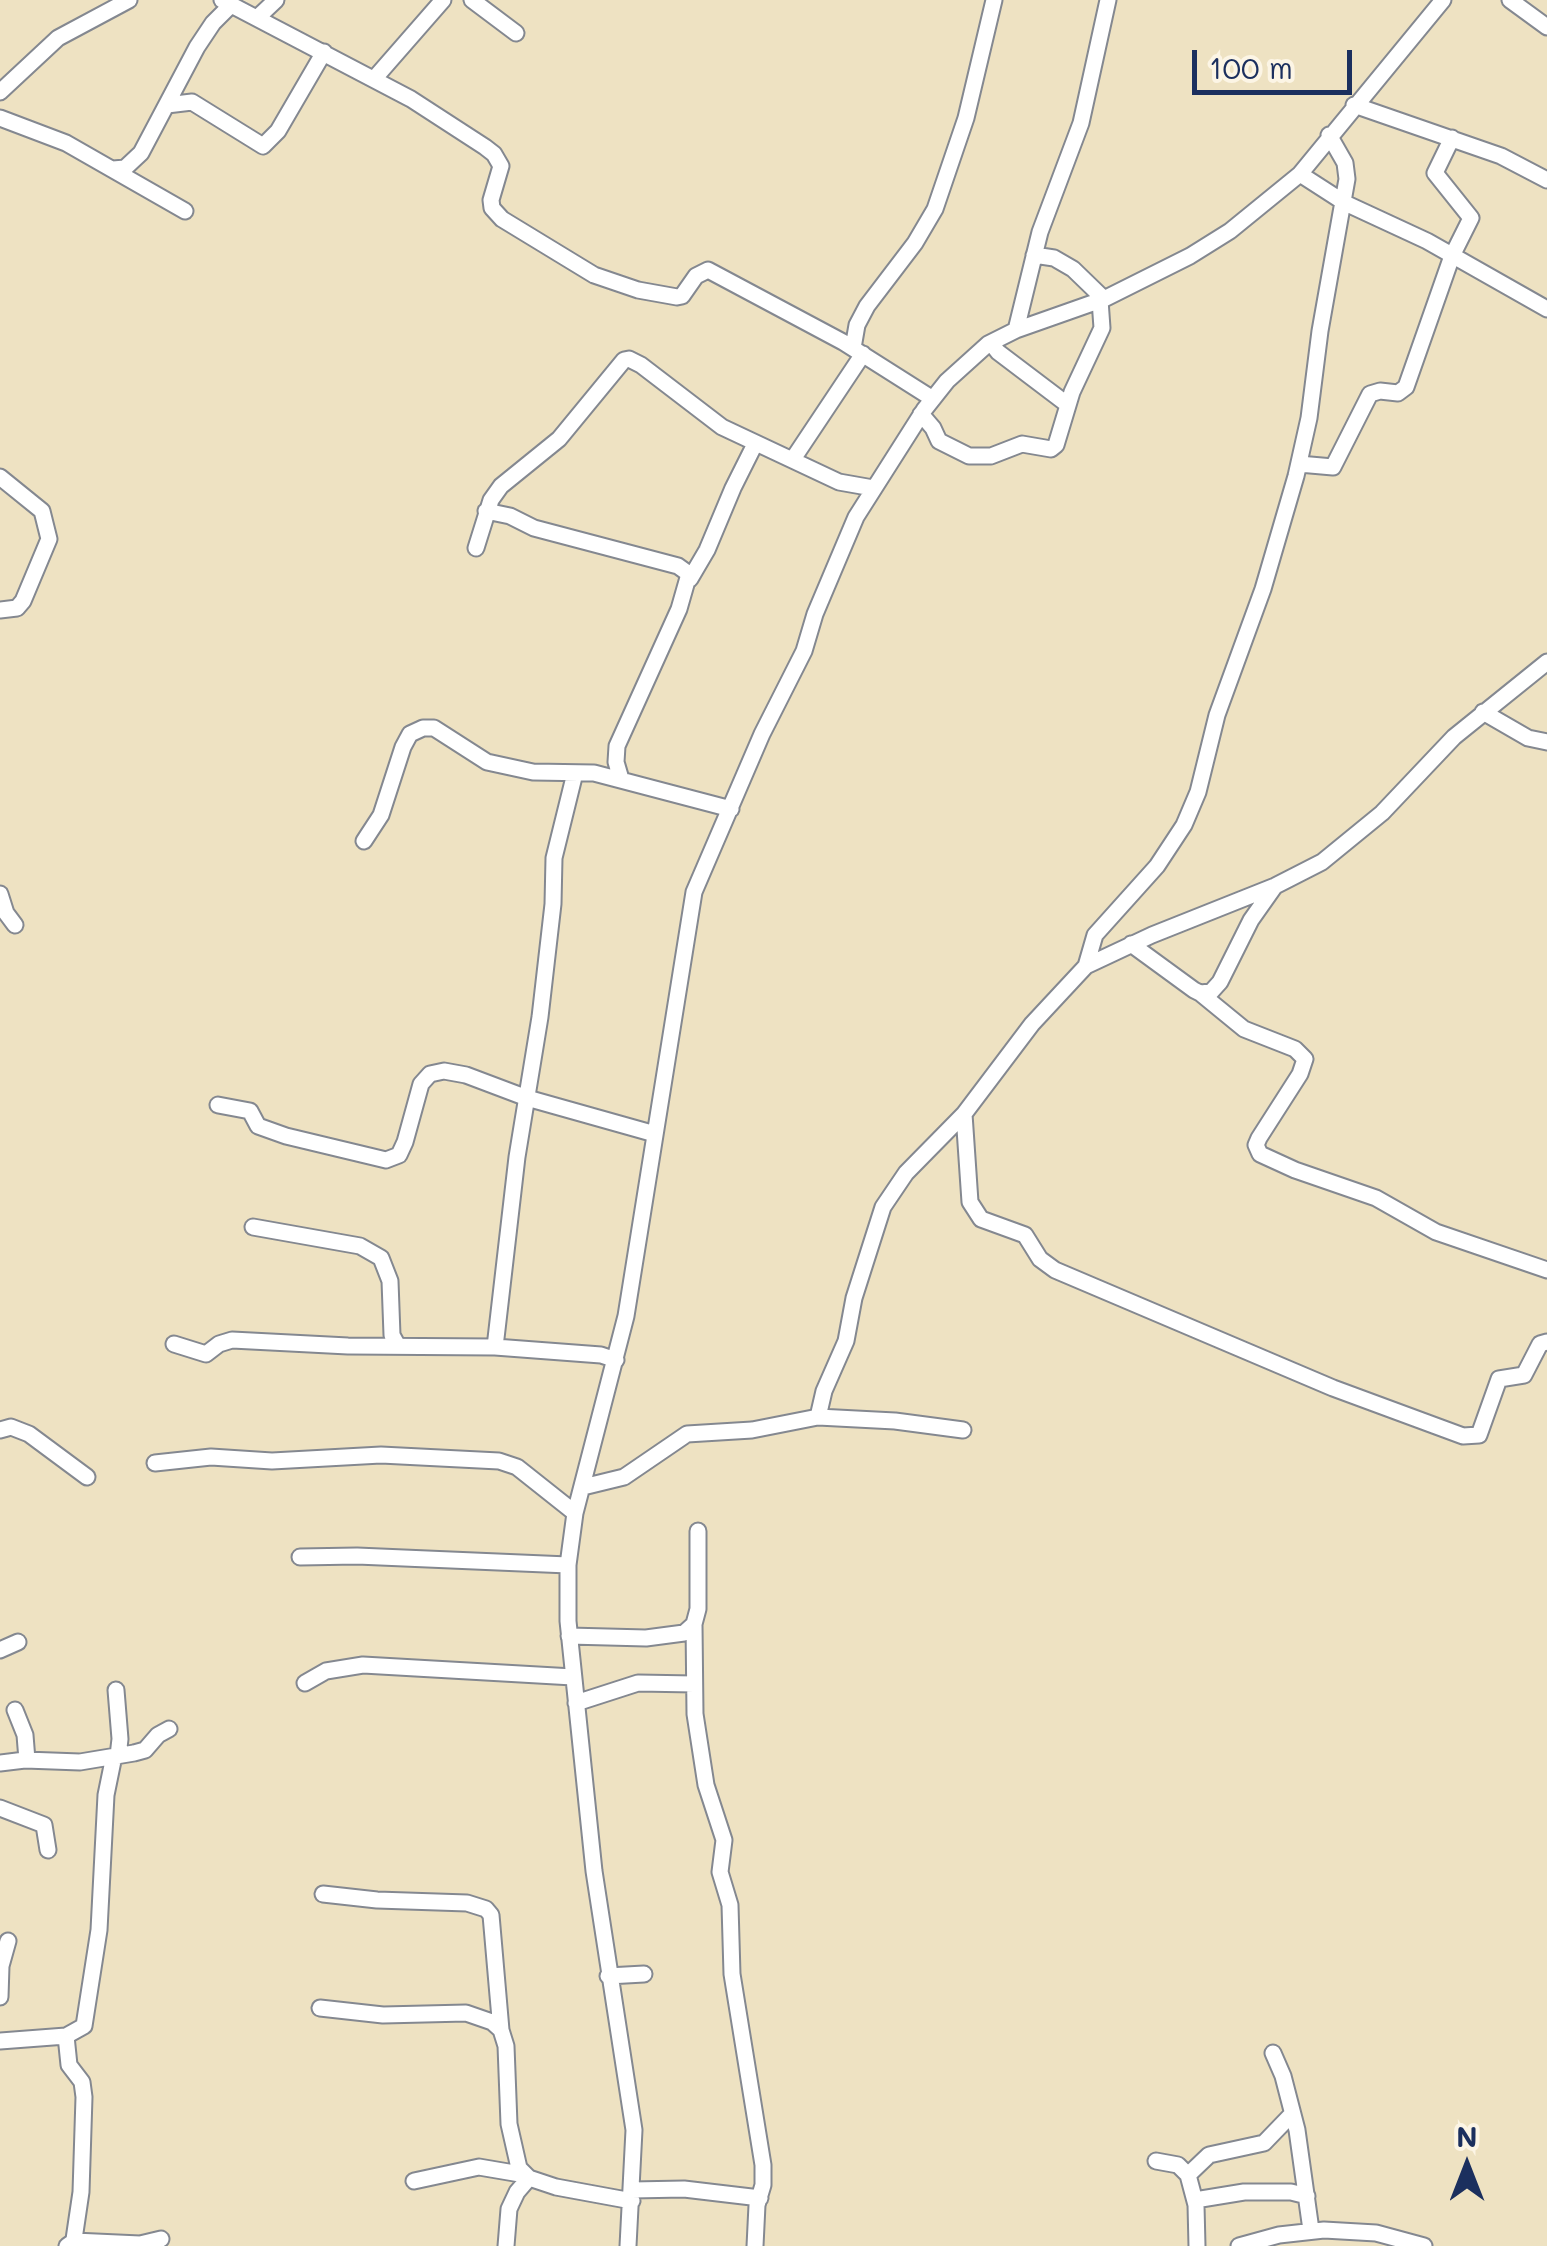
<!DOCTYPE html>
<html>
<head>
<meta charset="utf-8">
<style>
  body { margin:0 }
  #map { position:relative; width:1547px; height:2246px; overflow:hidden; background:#eee2c2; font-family:Mali,sans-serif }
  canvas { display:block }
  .north { position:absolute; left:1417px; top:2116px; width:100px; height:100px; -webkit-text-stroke:8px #fcf5e5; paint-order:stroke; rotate:0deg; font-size:28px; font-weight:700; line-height:40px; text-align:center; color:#1b2f5e }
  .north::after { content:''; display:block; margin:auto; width:35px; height:45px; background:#1b2f5e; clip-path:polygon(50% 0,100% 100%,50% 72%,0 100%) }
  .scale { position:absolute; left:1192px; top:50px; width:160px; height:45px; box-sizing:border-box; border:5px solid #1b2f5e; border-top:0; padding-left:12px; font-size:30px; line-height:35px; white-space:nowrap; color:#1b2f5e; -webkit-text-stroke:8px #fcf5e5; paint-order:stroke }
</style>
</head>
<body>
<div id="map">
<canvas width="1547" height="2246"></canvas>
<div class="north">N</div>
<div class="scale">100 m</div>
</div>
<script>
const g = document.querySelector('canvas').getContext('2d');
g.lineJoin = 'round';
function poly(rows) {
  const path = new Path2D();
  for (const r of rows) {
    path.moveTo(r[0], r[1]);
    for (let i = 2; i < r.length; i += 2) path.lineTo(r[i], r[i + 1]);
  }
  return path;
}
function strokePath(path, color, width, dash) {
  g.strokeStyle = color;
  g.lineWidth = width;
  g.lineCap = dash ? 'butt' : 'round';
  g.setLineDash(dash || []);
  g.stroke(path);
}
const minor = poly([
  [222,0,411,99,485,147,494,154,501,166,491,200,492,208,502,219,594,275,638,290,677,297,682,296,696,276,708,270,843,342,933,399],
  [472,0,516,33],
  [1510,0,1547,27],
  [257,18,276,0],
  [374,79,443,0],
  [0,92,58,38,129,0],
  [167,105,192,102,263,146,278,131,324,52],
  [1354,105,1501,156,1547,180],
  [0,118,66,143,185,211],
  [1329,135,1345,163,1347,179,1320,331,1309,418,1296,476,1263,589,1217,715,1198,792,1184,825,1157,866,1095,935,1086,966,1032,1024,964,1114,970,1202,981,1219,1025,1235,1040,1259,1055,1270,1333,1388,1463,1436,1479,1435,1499,1379,1524,1375,1540,1344,1547,1342],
  [113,169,125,168,141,153,197,47,213,23,231,5],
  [1300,174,1345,203,1427,241,1547,309],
  [1034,255,1054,258,1073,269,1104,299],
  [1016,330,1040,232,1081,123,1108,0],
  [991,343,998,352,1068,405],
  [853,348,857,325,867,306,915,243,935,209,966,118,994,0],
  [921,414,933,428,939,441,969,456,991,456,1022,444,1051,449,1056,445,1072,392,1102,328,1100,300],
  [793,459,863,354],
  [1299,464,1333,467,1370,394,1380,391,1398,393,1406,387,1452,256,1471,218,1435,173,1452,138],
  [0,477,42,511,49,539,23,601,17,608,0,610],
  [486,511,510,516,534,528,678,566,689,574,679,609,617,746,616,762,621,779],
  [476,548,491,500,501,486,559,439,624,360,629,359,641,365,722,427,839,482,873,488],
  [690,579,707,550,733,488,755,444],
  [1483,712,1528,738,1547,742],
  [364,841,381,815,403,747,410,734,423,728,434,728,487,762,533,772,594,773,731,809],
  [0,894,6,913,15,925],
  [1131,944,1194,990,1200,993,1211,992,1220,982,1251,920,1275,886],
  [1086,966,1152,935,1275,886,1322,862,1382,813,1454,737,1547,662],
  [1200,993,1244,1029,1295,1049,1305,1059,1300,1074,1259,1138,1256,1145,1260,1154,1295,1170,1376,1198,1436,1232,1547,1270],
  [218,1105,250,1111,258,1126,286,1136,386,1160,399,1155,405,1142,421,1084,430,1074,444,1071,466,1075,527,1098,655,1134],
  [253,1227,360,1246,381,1258,390,1281,392,1335,398,1346],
  [174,1344,206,1354,219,1344,232,1340,348,1346,495,1347,601,1355,616,1360],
  [495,1347,517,1157,540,1017,553,904,554,858,575,773],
  [818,1417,824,1391,846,1341,854,1298,883,1207,906,1173,964,1114],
  [0,1430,11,1427,29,1434,87,1477],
  [155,1463,211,1457,272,1461,381,1455,499,1461,517,1467,575,1513],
  [583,1487,624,1477,687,1434,752,1430,818,1417,895,1421,963,1430],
  [300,1557,357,1556,568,1565],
  [694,1624,695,1714,706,1785,724,1840,720,1872,730,1905,732,1974,763,2165,763,2185,757,2205,755,2246],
  [569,1636,646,1638,684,1633,694,1624,698,1609,698,1531],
  [0,1650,18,1642],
  [305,1683,326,1671,363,1665,573,1677],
  [116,1690,120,1739,118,1756],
  [576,1703,638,1683,694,1684],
  [15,1710,25,1735,27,1760],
  [0,1763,25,1760,80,1762,134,1753,145,1750,158,1735,169,1729],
  [0,1808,44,1825,48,1850],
  [323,1894,377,1900,467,1903,486,1909,491,1915,501,2030],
  [608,1976,644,1974],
  [0,1997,1,1966,8,1941],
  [320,2008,383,2015,466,2013,492,2022,501,2030,506,2046,509,2124,519,2168,529,2178,556,2187,632,2201],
  [66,2036,69,2065,82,2082,84,2097,81,2192,73,2246],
  [0,2041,66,2036,84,2026,99,1930,106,1795,114,1756],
  [1273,2053,1283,2076,1297,2130,1311,2230],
  [1156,2161,1178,2165,1188,2175,1196,2205,1197,2246],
  [1188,2175,1209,2155,1264,2143,1292,2114],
  [414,2181,479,2167,526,2175],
  [632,2190,684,2189,760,2198],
  [1195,2200,1244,2192,1291,2192,1307,2196],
  [67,2246,74,2241,140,2244,161,2239],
  [506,2246,509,2209,517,2192,529,2178],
  [628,2246,634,2130,594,1871,568,1621,568,1565,575,1513,626,1316,694,892,762,734,804,651,815,614,856,517,924,410,947,381,988,344,1016,330,1104,299,1190,256,1230,231,1300,174,1443,0],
  [1239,2246,1279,2235,1324,2230,1376,2233,1424,2246]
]);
strokePath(minor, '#848890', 19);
strokePath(minor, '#fff', 15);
</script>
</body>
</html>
